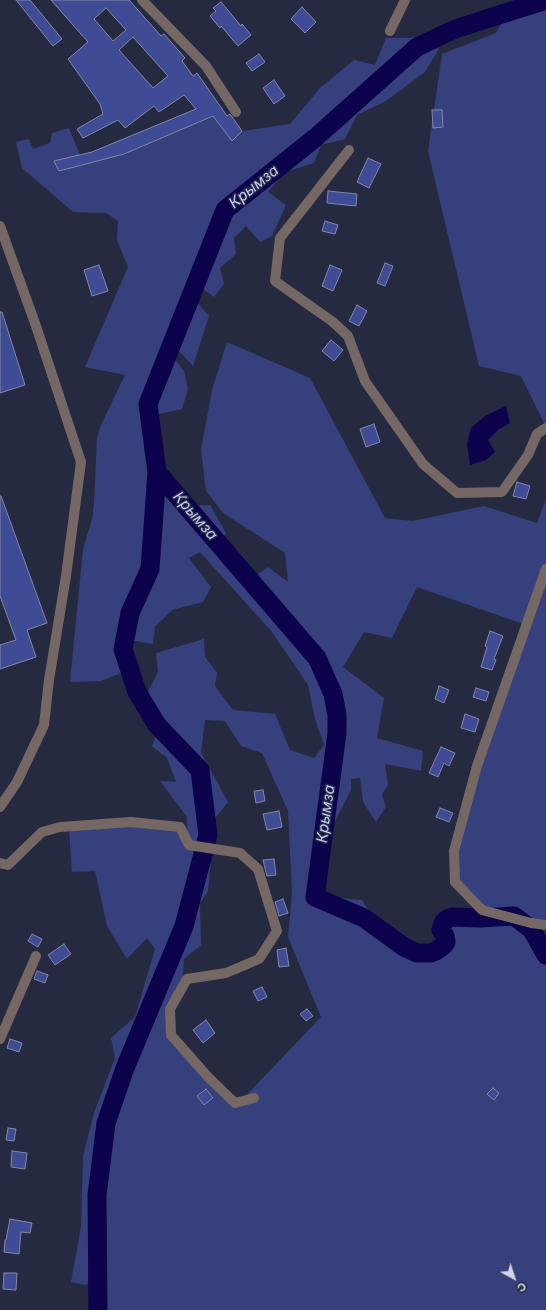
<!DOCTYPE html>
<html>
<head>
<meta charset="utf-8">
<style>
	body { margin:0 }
	#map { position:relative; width:546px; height:1310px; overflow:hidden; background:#252a41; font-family:Inter,sans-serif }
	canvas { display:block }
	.north { position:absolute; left:494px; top:1258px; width:40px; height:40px; -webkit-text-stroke:3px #252a41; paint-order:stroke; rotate:140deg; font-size:11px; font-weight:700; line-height:16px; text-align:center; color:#d1d5e4 }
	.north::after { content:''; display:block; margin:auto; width:14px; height:18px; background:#d1d5e4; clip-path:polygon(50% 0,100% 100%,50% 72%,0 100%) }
</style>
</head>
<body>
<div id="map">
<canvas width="546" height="1310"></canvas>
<div class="north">С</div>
</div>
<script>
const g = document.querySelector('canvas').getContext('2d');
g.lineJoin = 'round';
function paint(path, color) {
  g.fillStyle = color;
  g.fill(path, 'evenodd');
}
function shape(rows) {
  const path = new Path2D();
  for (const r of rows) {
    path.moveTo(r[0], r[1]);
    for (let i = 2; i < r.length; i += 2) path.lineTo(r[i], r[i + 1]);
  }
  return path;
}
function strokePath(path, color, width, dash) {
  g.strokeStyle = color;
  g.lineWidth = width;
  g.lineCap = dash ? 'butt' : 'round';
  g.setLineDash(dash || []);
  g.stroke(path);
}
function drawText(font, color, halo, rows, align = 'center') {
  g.font = font + ' Inter,sans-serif';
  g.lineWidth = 3;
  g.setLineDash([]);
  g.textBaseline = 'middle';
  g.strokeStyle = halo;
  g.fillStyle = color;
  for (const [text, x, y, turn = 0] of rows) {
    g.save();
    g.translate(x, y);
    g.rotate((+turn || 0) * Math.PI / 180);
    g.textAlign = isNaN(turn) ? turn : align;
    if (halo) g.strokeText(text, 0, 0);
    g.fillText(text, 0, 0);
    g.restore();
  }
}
paint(shape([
	[546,10,546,427,521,376,479,366,428,151,442,54,496,33,502,21],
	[386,38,415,38,439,49,425,72,386,101,357,115,345,139,321,145,314,163,285,172,268,192,286,205,272,236,260,242,246,226,234,238,236,254,220,268,224,284,214,297,198,285,188,292,209,316,193,366,180,352,173,357,184,371,188,389,182,409,145,417,144,451,183,506,210,505,226,533,218,545,244,585,268,567,288,582,285,553,223,513,206,491,201,450,212,390,227,342,310,378,385,518,413,521,484,506,537,523,546,499,546,925,525,922,535,936,546,932,546,1310,107,1310,104,1268,86,1285,71,1282,81,1226,83,1156,94,1113,115,1058,111,1038,135,1017,155,949,147,938,127,959,107,926,95,871,72,872,69,828,134,827,174,829,187,844,187,817,160,781,176,782,167,758,152,746,160,727,142,704,158,672,156,653,204,639,205,657,217,673,215,686,233,710,275,714,290,750,314,758,324,745,315,719,308,685,272,632,200,552,189,558,211,587,203,602,172,610,155,627,153,644,130,640,126,671,101,681,70,682,83,549,92,519,94,503,97,438,100,427,125,375,85,367,128,267,117,240,118,221,106,213,73,212,22,168,16,142,29,139,33,149,50,143,52,133,69,128,80,155,55,161,59,171,124,154,213,116,242,131,290,124,320,88,354,60,375,65],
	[417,587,526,625,454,851,455,882,481,910,451,927,431,946,386,938,362,900,315,896,315,856,325,840,351,790,351,779,360,778,363,802,376,822,386,807,382,794,388,785,385,764,421,771,423,751,377,738,384,698,343,667,364,632,392,638],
	[205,720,225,721,241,746,262,753,288,811,292,894,288,937,321,1017,236,1106,167,1025,182,989,184,959,201,945,200,903,208,891,215,818,228,802,201,753]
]), '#36407c');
paint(shape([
	[506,406,510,423,499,429,488,440,495,452,486,460,470,465,467,444,471,428,485,416]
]), '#0c034c');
strokePath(shape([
	[546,0,455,29,417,47,315,138,225,210,148,404,157,472,317,658,333,694,337,715,337,733,315,897,364,918,404,947,417,953,431,953,436,951,443,946,446,942,445,936,441,930,443,923,447,919,452,917,480,918,514,916,532,930,546,955],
	[98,1310,97,1195,106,1123,125,1068,184,926,208,835,200,770,157,725,137,692,123,649,130,613,150,569,157,472]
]), '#0c034c', 19);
const building = shape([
	[16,0,30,0,62,39,53,46,16,0],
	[51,0,129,0,161,36,164,34,185,58,182,61,193,76,197,73,227,116,230,114,242,131,232,141,213,116,124,154,59,171,54,161,92,152,196,109,184,95,159,112,154,106,125,128,118,120,83,138,77,129,103,114,100,104,68,59,88,42,51,0],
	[106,8,126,30,113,41,94,19,106,8],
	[133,37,168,76,153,88,119,50,133,37],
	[221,2,241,26,242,24,251,35,238,46,221,26,220,28,210,16,216,11,213,8,221,2],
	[302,7,316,22,305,33,291,19,302,7],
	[259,54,265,62,252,71,246,63,259,54],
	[274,80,285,96,274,104,263,88,274,80],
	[432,110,442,110,443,127,433,128,432,110],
	[368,158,381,164,369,188,357,182,368,158],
	[328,191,357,194,356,206,327,203,328,191],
	[325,221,338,225,335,234,322,231,325,221],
	[385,263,393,266,385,286,377,283,385,263],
	[99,265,108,291,92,296,84,270,99,265],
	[330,265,342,270,333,291,322,286,330,265],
	[357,305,367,311,359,326,349,321,357,305],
	[0,312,2,312,25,385,0,393,0,312],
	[331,340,343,350,334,361,322,351,331,340],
	[374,424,380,442,366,447,360,429,374,424],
	[517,482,530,486,526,499,513,496,517,482],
	[0,496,1,496,47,623,27,630,36,657,0,669,0,645,16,640,0,596,0,496],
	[490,631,503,636,494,659,496,660,492,670,481,667,487,647,485,646,490,631],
	[439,686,449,690,444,703,435,699,439,686],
	[476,688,489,692,486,701,473,697,476,688],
	[465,714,479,719,475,732,461,728,465,714],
	[441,747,455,753,449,766,444,763,438,777,429,773,441,747],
	[263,790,265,801,256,803,254,791,263,790],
	[440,808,453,813,449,822,436,817,440,808],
	[279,811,282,827,267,830,263,814,279,811],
	[274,859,276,875,267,876,263,860,274,859],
	[283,899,288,913,279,916,275,902,283,899],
	[32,934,42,939,38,947,28,941,32,934],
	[64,944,71,954,55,965,48,955,64,944],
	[286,948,289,966,279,967,277,950,286,948],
	[37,971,48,975,45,983,34,979,37,971],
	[262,987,267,997,258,1001,253,991,262,987],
	[307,1009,313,1016,306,1021,300,1014,307,1009],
	[206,1020,215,1033,203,1043,193,1030,206,1020],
	[10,1039,22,1043,19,1052,7,1048,10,1039],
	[493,1088,499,1093,494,1100,487,1094,493,1088],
	[206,1089,213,1098,204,1105,197,1096,206,1089],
	[8,1128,16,1129,14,1141,6,1140,8,1128],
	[12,1151,27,1153,25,1169,11,1167,12,1151],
	[10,1219,32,1223,30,1233,21,1232,19,1254,4,1252,5,1240,6,1240,10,1219],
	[4,1273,17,1273,16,1290,3,1289,4,1273]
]);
paint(building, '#404b96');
strokePath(building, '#8188a3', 1);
strokePath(shape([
	[142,0,206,66,236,112],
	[390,31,405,0],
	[349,150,280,238,275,281,333,322,348,336,365,381,423,464,457,493,502,492,528,455,537,434,546,428],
	[0,226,36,326,81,462,66,576,49,680,44,725,17,782,0,807],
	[546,569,477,766,454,851,455,882,482,910,531,923,546,925],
	[0,863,8,865,42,832,60,827,131,822,180,827,189,845,240,853,258,869,277,931,259,959,226,973,187,979,170,1009,171,1035,208,1077,235,1103,254,1098],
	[0,1039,36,956]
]), '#756763', 10);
drawText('italic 15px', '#c1ccf7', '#252a41', [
	["Крымза",254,187,-39],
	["Крымза",195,516,49],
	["Крымза",326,814,-82]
]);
</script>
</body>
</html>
